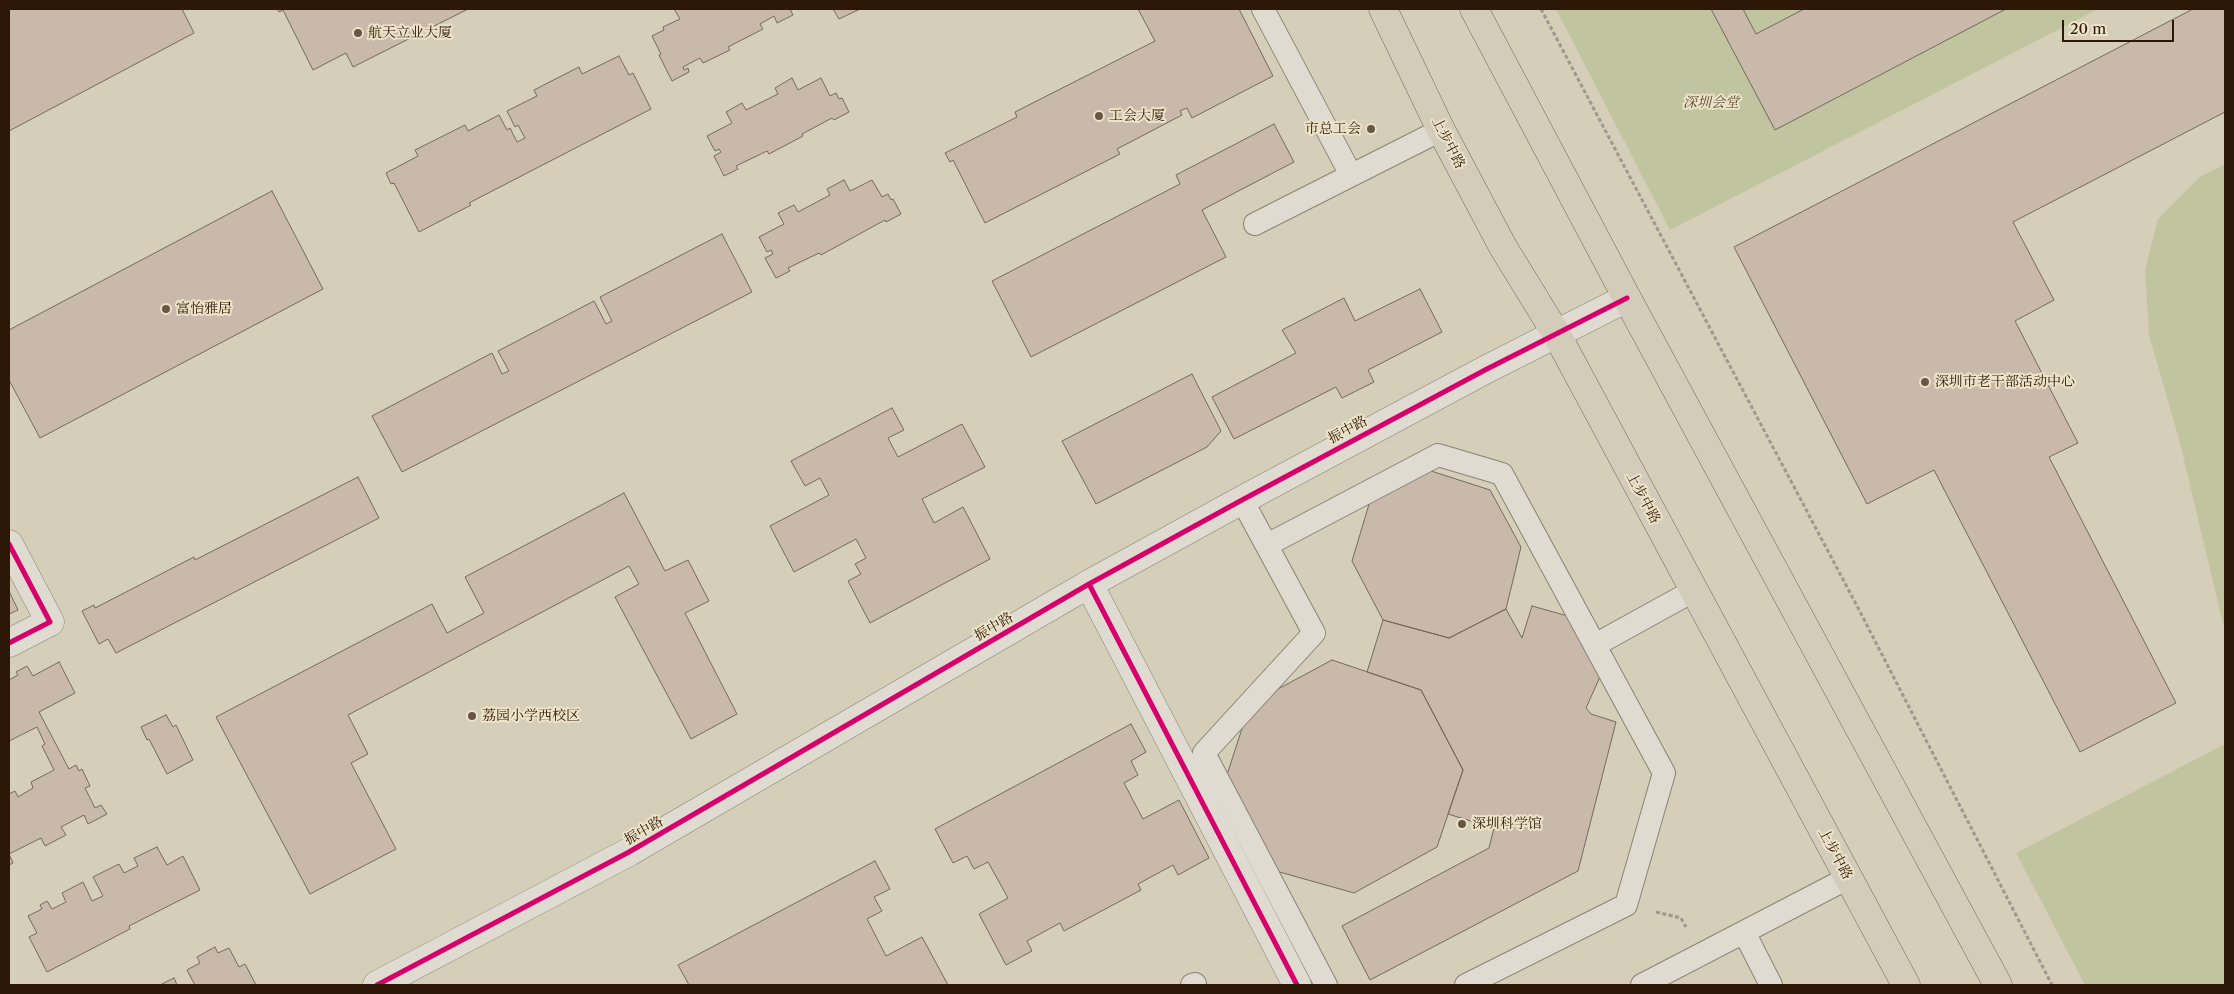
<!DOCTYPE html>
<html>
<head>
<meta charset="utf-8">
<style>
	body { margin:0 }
	#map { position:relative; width:2234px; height:994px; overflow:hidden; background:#d5ceb8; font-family:"Libre Caslon Text",serif }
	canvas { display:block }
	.frame { position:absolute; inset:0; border:10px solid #2d1707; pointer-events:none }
	.scale { position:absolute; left:2062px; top:20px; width:112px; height:22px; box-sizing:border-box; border:2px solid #2d1707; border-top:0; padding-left:6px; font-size:15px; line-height:18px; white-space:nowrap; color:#2d1707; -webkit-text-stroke:4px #ece3c9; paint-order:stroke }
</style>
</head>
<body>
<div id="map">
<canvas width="2234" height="994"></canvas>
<div class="frame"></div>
<div class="scale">20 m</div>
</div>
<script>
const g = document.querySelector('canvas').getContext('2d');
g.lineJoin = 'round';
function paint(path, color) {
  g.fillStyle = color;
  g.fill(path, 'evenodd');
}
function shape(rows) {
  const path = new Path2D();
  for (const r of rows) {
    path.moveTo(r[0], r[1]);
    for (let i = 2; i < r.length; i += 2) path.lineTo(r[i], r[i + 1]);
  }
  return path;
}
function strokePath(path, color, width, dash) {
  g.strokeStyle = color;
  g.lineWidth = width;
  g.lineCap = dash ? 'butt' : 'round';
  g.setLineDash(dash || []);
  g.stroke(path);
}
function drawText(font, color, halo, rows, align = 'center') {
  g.font = font + ' "Libre Caslon Text","Noto Serif SC",serif';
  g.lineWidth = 4;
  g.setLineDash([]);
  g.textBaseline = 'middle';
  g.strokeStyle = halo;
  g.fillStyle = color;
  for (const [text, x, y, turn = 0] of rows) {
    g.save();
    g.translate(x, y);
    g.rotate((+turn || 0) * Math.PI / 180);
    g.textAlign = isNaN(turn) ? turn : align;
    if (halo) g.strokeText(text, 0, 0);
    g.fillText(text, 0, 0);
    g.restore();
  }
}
paint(shape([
	[1556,9,2098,9,1670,230],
	[2225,164,2225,632,2179,439,2149,335,2145,270,2158,219,2200,177],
	[2225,744,2225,985,2085,985,2016,853]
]), '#c1c59f');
const building = shape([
	[9,9,182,9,194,33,9,131,9,9],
	[277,9,468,9,353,67,346,53,313,70,283,10,279,12,277,9],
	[674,9,790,9,793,15,777,23,774,16,760,24,763,29,728,47,730,50,703,63,700,58,683,67,684,70,688,68,689,72,672,81,659,55,661,54,652,36,664,30,663,27,680,19,674,9],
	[833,9,860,9,839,19,833,9],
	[1138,9,1239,9,1273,76,1192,118,1187,108,1180,111,1182,115,1117,149,1120,154,985,223,953,160,950,162,945,153,1017,117,1015,112,1155,41,1138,9],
	[1711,9,1743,9,1756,34,1804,9,2006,9,1775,130,1711,9],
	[2193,9,2225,9,2225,112,2013,222,2054,300,2015,321,2078,443,2049,457,2176,703,2080,752,1934,470,1867,504,1734,247,2193,9],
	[619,56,629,75,633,73,651,109,469,203,471,205,419,232,394,183,391,184,386,173,418,156,415,150,465,125,468,131,499,115,507,130,510,128,517,142,525,138,518,125,515,127,507,111,537,96,534,90,579,67,582,74,619,56],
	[792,78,798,90,821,78,830,96,836,93,839,99,842,98,849,112,834,120,832,118,802,134,803,136,769,154,767,151,736,166,738,169,724,176,714,156,721,152,719,149,715,151,707,136,732,123,726,112,742,103,746,110,778,94,775,88,792,78],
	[1274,124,1294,162,1202,210,1226,257,1031,357,992,281,1180,184,1176,175,1274,124],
	[844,180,850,191,872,180,882,197,888,194,891,200,893,199,901,214,886,222,885,220,821,255,819,253,788,268,790,271,776,278,765,258,773,254,771,250,767,252,759,237,784,224,778,213,794,205,798,212,830,195,827,189,844,180],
	[272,191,323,289,40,438,9,380,9,330,272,191],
	[722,234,752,292,402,472,372,416,492,353,502,374,509,371,498,351,594,301,606,324,612,321,600,297,722,234],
	[1420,289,1442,332,1368,370,1374,382,1342,398,1336,387,1234,439,1212,397,1296,353,1282,330,1344,298,1355,321,1420,289],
	[1192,374,1221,431,1207,447,1096,504,1062,441,1192,374],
	[892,408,904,430,888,438,898,457,962,424,985,467,922,499,934,523,963,507,990,559,870,623,848,581,861,574,855,564,866,558,856,539,794,572,770,526,829,495,820,478,805,486,791,461,892,408],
	[1428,470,1490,490,1521,547,1506,609,1449,638,1383,620,1352,561,1370,501,1428,470],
	[358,477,379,518,116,653,108,639,99,644,82,611,94,605,95,608,194,557,195,560,358,477],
	[624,493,665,571,688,560,709,601,685,613,737,714,691,739,615,597,639,584,629,566,348,715,368,754,351,763,396,849,310,894,216,717,432,604,447,633,484,613,465,577,624,493],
	[9,591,18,610,9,614,9,591],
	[1532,606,1575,618,1603,670,1586,708,1591,714,1616,722,1578,871,1370,980,1342,926,1489,848,1494,828,1448,814,1463,770,1421,690,1367,672,1383,620,1449,638,1506,609,1522,638,1532,606],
	[1332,660,1421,690,1463,770,1437,847,1354,893,1269,869,1224,784,1250,704,1332,660],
	[59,662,75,693,39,712,69,769,76,765,79,771,82,769,90,786,85,788,95,808,101,805,107,814,88,824,84,815,61,827,66,835,45,846,41,838,9,854,13,863,9,865,9,794,15,791,18,797,33,788,31,782,54,770,42,746,45,744,37,727,9,741,9,680,18,675,16,672,27,666,33,676,59,662],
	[166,715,173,727,176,725,193,760,167,774,149,739,147,740,141,727,166,715],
	[1131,724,1146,752,1131,761,1138,775,1124,783,1143,819,1179,800,1209,858,1178,875,1173,865,1138,884,1141,890,1064,931,1060,923,1027,941,1032,951,1006,965,979,914,1008,898,988,862,974,869,967,856,953,863,935,829,1131,724],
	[157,847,167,865,183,856,200,890,129,926,130,929,47,972,29,937,37,933,28,916,42,909,40,905,47,901,52,909,66,902,62,893,83,882,92,901,103,896,93,877,119,864,124,873,138,866,134,858,157,847],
	[875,861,890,889,874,897,882,911,867,919,886,956,922,937,948,985,689,985,678,965,875,861],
	[215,947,218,953,229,948,239,967,245,964,256,985,195,985,187,970,200,963,197,957,215,947],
	[174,978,177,985,160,985,174,978]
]);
paint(building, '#c9b9ab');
strokePath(building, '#726a5d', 1);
const service = shape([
	[1263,9,1351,175],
	[1255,224,1441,130],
	[1242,500,1314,633,1204,753,1326,985],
	[1267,545,1438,455,1502,474,1664,773,1626,905,1466,985],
	[1595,645,1693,591],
	[1744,932,1771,985],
	[1192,985,1195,984],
	[1642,985,1848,878]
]);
const minor = shape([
	[9,544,50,622,9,643],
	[1089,584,1297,985]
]);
const tertiary = shape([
	[377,985,629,852,1089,584,1242,500,1485,370,1627,298]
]);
const primary = shape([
	[1383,9,1441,130,1503,247,1557,335,1906,985],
	[1474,9,1627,298,1998,985]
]);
strokePath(service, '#8a8375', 24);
strokePath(minor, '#8a8375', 29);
strokePath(tertiary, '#8a8375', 29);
strokePath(primary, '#726a5d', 29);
strokePath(shape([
	[1541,9,1856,604,2052,985],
	[1656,912,1681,918,1686,927]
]), '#9e988e', 3, [4, 2.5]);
strokePath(service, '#dfdbd0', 22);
strokePath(minor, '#dfdbd0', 28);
strokePath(tertiary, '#dfdbd0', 28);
strokePath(primary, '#d3ccbb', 28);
strokePath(shape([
	[9,544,50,622,9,643],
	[1089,584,1297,985],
	[377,985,629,852,1089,584,1242,500,1485,370,1627,298]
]), '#d6006c', 5);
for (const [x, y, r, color] of [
	[358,33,5,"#685745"],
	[1099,116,5,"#685745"],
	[1371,129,5,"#685745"],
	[166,309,5,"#685745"],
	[1925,382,5,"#685745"],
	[472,716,5,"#685745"],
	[1462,824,5,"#685745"]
]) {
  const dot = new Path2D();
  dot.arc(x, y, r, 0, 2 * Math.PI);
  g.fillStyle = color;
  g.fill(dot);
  strokePath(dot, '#ece3c9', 2);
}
drawText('14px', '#2d1707', '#ece3c9', [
	["航天立业大厦",368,33],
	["工会大厦",1109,116],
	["市总工会",1361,129,"right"],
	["富怡雅居",176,309],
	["深圳市老干部活动中心",1935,382],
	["荔园小学西校区",482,716],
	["深圳科学馆",1472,824]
], 'left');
drawText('italic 14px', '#55492e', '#ece3c9', [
	["深圳会堂",1711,103]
]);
drawText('14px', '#2d1707', '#ece3c9', [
	["上步中路",1448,143,63],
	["振中路",1348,430,-28],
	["上步中路",1643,498,62],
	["振中路",994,627,-30],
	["振中路",644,831,-30],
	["上步中路",1835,854,62]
]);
</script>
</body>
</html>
